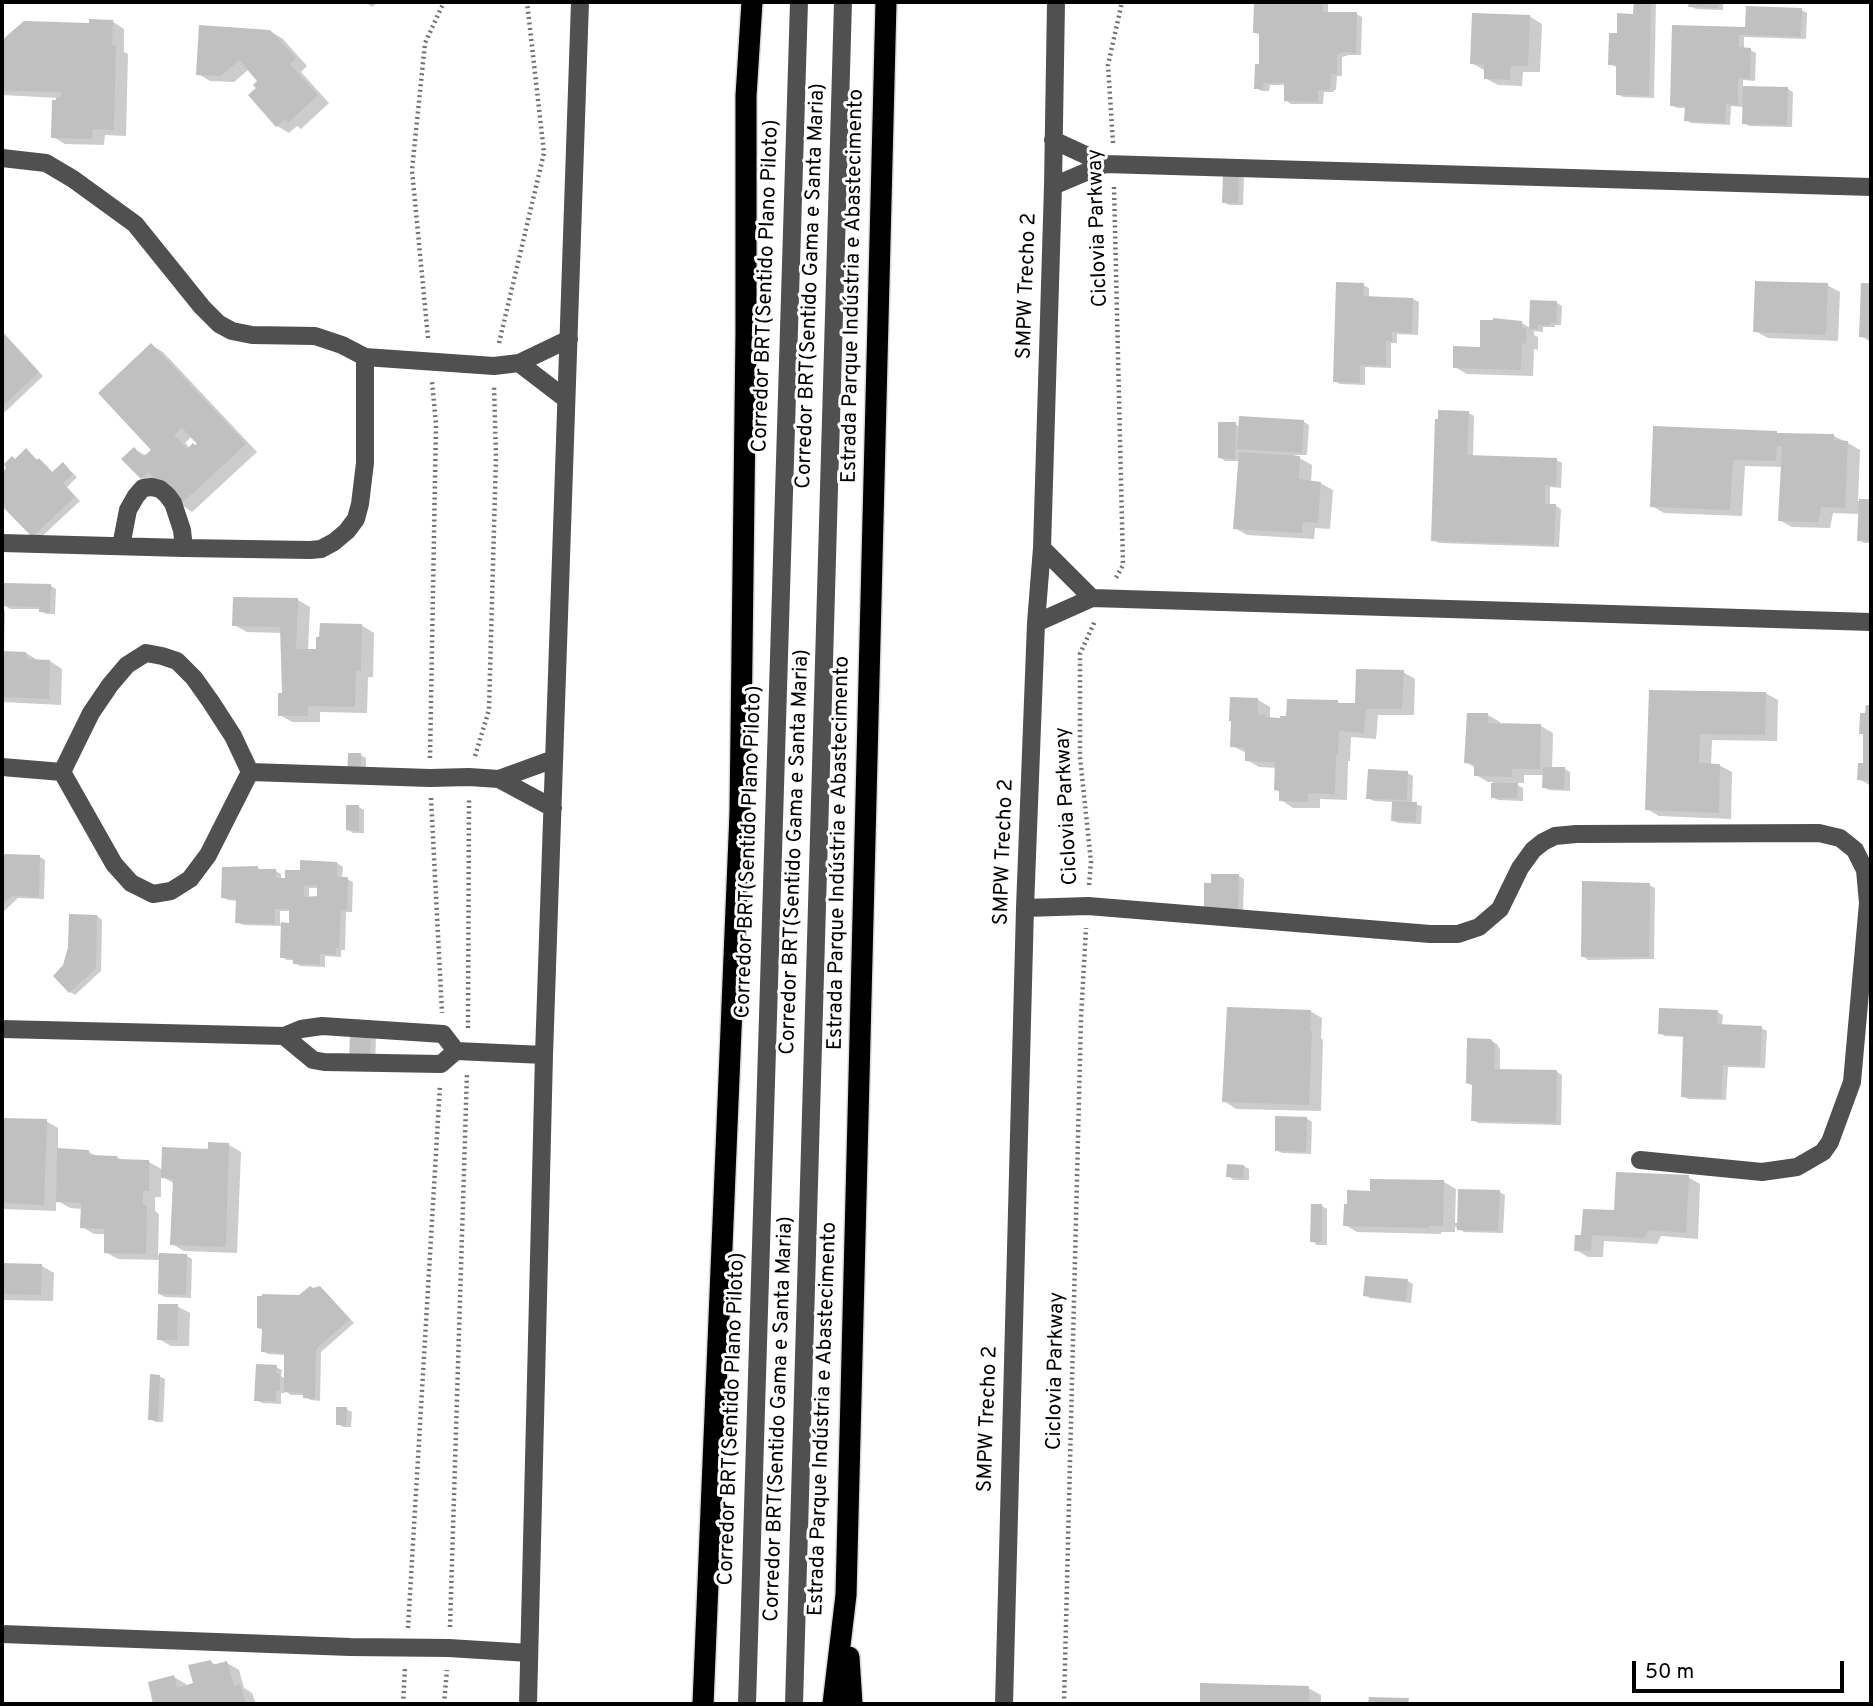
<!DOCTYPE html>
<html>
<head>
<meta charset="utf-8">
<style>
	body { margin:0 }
	#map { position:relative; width:1873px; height:1706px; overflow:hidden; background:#fff; font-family:Overpass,sans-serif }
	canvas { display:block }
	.frame { position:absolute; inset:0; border:4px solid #000; pointer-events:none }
	.scale { position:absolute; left:1632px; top:1661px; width:212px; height:32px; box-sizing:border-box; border:4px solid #000; border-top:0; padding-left:9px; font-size:21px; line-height:24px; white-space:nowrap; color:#000; -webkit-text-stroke:5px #fff; paint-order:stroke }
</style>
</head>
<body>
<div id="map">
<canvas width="1873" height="1706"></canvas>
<div class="frame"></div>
<div class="scale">50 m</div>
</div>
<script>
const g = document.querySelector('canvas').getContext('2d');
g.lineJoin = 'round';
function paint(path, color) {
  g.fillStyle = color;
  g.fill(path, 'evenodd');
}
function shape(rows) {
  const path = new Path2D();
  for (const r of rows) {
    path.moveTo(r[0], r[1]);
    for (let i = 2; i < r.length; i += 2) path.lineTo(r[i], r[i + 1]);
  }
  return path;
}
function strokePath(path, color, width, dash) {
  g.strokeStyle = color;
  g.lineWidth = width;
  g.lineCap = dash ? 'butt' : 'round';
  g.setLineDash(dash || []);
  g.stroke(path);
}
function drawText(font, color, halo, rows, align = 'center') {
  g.font = font + ' Overpass,sans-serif';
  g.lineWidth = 6;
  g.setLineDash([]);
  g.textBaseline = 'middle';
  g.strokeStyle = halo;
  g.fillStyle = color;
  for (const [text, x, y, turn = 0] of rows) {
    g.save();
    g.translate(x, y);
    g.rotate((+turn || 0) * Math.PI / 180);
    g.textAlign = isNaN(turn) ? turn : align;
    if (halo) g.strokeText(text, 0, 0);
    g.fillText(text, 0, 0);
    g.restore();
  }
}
paint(shape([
	[365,2,378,2,372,7],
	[1256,2,1328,2,1328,13,1356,14,1362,17,1361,55,1349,55,1342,57,1342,76,1337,76,1336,90,1334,90,1334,92,1324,92,1323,104,1291,104,1285,100,1285,85,1270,85,1269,91,1261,91,1256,88,1261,66,1261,36,1255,32],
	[1635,2,1656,2,1654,98,1623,97,1617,94,1618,68,1610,64,1619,35,1635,16],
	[1690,2,1723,2,1723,10,1696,9,1690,6],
	[1802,10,1807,13,1806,39,1744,37,1744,49,1750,50,1756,53,1755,81,1743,80,1743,88,1788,89,1793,92,1792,127,1749,126,1744,123,1744,107,1731,106,1730,125,1691,123,1686,120,1686,108,1677,108,1671,105,1674,27,1746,29],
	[1529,16,1542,24,1540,72,1523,72,1522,86,1498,85,1485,78,1484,70,1472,63],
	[112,21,124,29,124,52,128,54,126,136,105,135,104,145,65,144,53,137,58,98,2,95,2,42,24,23,90,25],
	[270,31,283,39,307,66,301,72,329,103,301,129,297,126,289,133,277,126,259,88,259,81,249,69,234,82,210,81,198,74],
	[1238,175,1244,178,1243,205,1229,205,1224,202],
	[1363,285,1369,288,1369,298,1413,299,1419,302,1418,335,1397,334,1397,343,1391,343,1391,368,1365,367,1365,385,1340,384,1335,381],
	[1827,285,1840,292,1838,341,1768,338,1755,331],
	[1863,285,1871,285,1871,342,1861,336],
	[1557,303,1562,306,1561,325,1555,325,1555,327,1543,327,1543,332,1534,331,1534,335,1538,337,1538,350,1534,349,1533,376,1467,374,1455,367,1522,323,1530,328],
	[2,331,43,376,5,412,2,410],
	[151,345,163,352,257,452,192,512,142,478,134,449,147,456,154,450],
	[192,436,199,444,190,448,185,443],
	[1469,413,1474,416,1473,457,1556,460,1562,463,1561,488,1550,487,1550,506,1556,506,1561,509,1559,547,1439,543,1433,540],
	[1304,422,1309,425,1307,455,1294,455,1312,465,1311,483,1320,483,1333,490,1330,529,1315,528,1314,539,1247,535,1235,528,1240,461,1225,461,1219,457,1235,424,1240,427],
	[1655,428,1834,436,1848,443,1860,450,1858,501,1871,501,1871,543,1864,543,1859,540,1860,514,1833,513,1830,528,1792,527,1779,520,1783,467,1745,466,1742,516,1664,513,1652,506],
	[26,451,38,461,45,464,53,473,63,464,77,477,67,487,80,501,39,539,33,536,2,503,2,495,4,493,2,491,2,474],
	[2,586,51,586,56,589,55,614,46,614,40,611,40,609,11,609,5,606,5,603,2,602],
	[235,599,298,600,310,607,308,650,318,651,361,625,374,633,373,677,368,677,367,713,320,712,320,722,292,722,280,715,284,695,282,633,247,632,234,625],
	[2,609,5,611,4,653,26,653,39,661,50,661,62,669,61,705,2,702],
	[1403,672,1415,679,1414,715,1378,715,1376,739,1351,737,1350,761,1348,761,1347,800,1320,799,1320,808,1293,808,1281,800,1281,792,1276,789,1277,768,1259,767,1247,760,1247,753,1232,746,1258,700,1270,707,1270,719,1282,719,1338,702,1342,705,1357,705],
	[1651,692,1765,693,1778,700,1777,741,1712,740,1711,765,1719,765,1732,772,1731,819,1659,816,1647,809],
	[1867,707,1871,707,1871,786,1859,779,1864,765,1865,735,1861,733,1867,715],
	[1488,715,1500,722,1500,725,1541,726,1553,733,1552,769,1565,769,1570,772,1570,791,1549,790,1544,787,1544,775,1524,775,1524,783,1513,783,1523,788,1523,801,1498,800,1492,797,1493,782,1488,782,1476,775,1476,768,1466,762],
	[361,755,366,758,366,778,354,778],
	[1407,773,1413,776,1412,803,1422,806,1421,824,1398,823,1392,820,1393,802,1374,801,1368,798],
	[359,807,364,810,364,833,353,833,347,829],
	[2,856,40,857,45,860,44,899,18,898,2,913],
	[302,862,337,863,343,867,342,878,347,879,353,882,352,912,346,912,345,950,341,950,341,957,325,956,325,967,300,966,295,963,295,960,287,960,282,957,283,926,243,925,237,922,238,901,228,900,223,897,257,868,262,870,276,871,281,874,281,880,302,872],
	[309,888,319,888,319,898,309,898],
	[280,911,291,911,290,925,280,924],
	[1239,876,1244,879,1243,913,1215,912],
	[1649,885,1655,888,1654,959,1588,960,1583,956],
	[97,916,102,920,101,971,75,995,70,992,64,966,70,948],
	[1310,1011,1322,1018,1321,1038,1323,1040,1321,1111,1236,1109,1224,1101],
	[1717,1012,1723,1015,1722,1026,1761,1028,1767,1031,1765,1068,1728,1067,1726,1100,1688,1099,1682,1096,1685,1037,1665,1036,1660,1033],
	[352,1030,376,1034,375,1071],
	[1491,1041,1497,1044,1500,1050,1500,1071,1557,1072,1562,1075,1561,1125,1478,1123,1473,1120],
	[1306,1118,1312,1122,1311,1154,1282,1153,1276,1150],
	[2,1120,46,1121,58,1128,58,1150,89,1152,98,1157,117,1157,123,1161,149,1162,163,1170,210,1150,229,1145,241,1152,237,1253,184,1251,172,1244,175,1184,161,1176,161,1197,155,1197,155,1211,159,1214,158,1255,187,1256,192,1259,191,1298,165,1297,159,1294,160,1260,118,1259,105,1252,105,1234,94,1234,82,1227,83,1209,70,1208,56,1200,56,1211,2,1209],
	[1244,1166,1249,1169,1249,1180,1234,1180,1228,1176],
	[1688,1177,1700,1184,1698,1239,1661,1236,1657,1244,1604,1241,1603,1257,1588,1257,1576,1250,1583,1237],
	[1444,1182,1456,1189,1455,1223,1459,1223,1499,1192,1505,1195,1503,1233,1464,1232,1455,1227,1455,1232,1441,1232,1441,1234,1357,1232,1345,1225,1371,1192],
	[1322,1206,1327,1209,1327,1245,1317,1245,1312,1241],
	[2,1264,42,1266,54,1273,53,1301,2,1300],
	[1408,1281,1413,1284,1411,1303,1370,1298,1365,1295],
	[319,1288,325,1292,354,1323,321,1352,320,1401,311,1400,305,1397,305,1395,291,1395,285,1391,285,1393,281,1393,281,1404,262,1403,256,1400,276,1367,282,1370,281,1376,286,1379,286,1355,268,1354,263,1351,263,1330,258,1327,300,1297],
	[177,1306,190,1313,189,1346,171,1346,159,1339],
	[159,1376,165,1379,163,1422,156,1422,150,1419],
	[346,1409,352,1412,351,1427,343,1427,338,1424],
	[210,1661,217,1666,227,1663,239,1670,244,1688,252,1693,256,1704,155,1704,150,1683,174,1677,186,1684,187,1687,195,1684],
	[1202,1685,1308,1688,1321,1695,1321,1704,1202,1704]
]), '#0003');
paint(shape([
	[1254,2,1323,2,1323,12,1357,12,1356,53,1343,52,1337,54,1337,74,1331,74,1331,87,1329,87,1329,90,1318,90,1318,102,1284,101,1284,83,1264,83,1263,89,1254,89,1255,64,1259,64,1259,33,1253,33],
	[1634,2,1651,2,1649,96,1616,95,1616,65,1608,65,1609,33,1617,33,1617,13,1633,14],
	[1689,2,1718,2,1717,8,1688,7],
	[1746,6,1802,8,1801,37,1739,35,1739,47,1751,48,1750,79,1738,78,1738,105,1726,104,1725,123,1684,121,1685,106,1670,106,1672,25,1745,27],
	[1472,13,1530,15,1528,66,1511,66,1510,80,1484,79,1484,65,1470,64],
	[89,19,113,20,112,45,116,45,114,130,93,129,92,139,51,138,52,100,56,100,56,97,59,97,60,95,62,95,62,92,2,91,2,40,24,21,89,23],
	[199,25,270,30,296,58,290,64,318,95,288,123,285,119,276,127,248,95,256,88,253,85,257,81,239,60,221,76,196,75],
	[1743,86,1788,87,1787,125,1742,124],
	[1223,173,1239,173,1238,203,1222,203],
	[1755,281,1828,283,1826,335,1753,332],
	[1336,282,1364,283,1363,296,1413,298,1412,333,1392,332,1392,341,1386,341,1386,366,1360,365,1360,383,1333,382],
	[1861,283,1871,283,1871,338,1859,337],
	[1530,300,1557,301,1556,323,1550,323,1550,325,1538,325,1538,329,1529,329],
	[1493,318,1522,321,1522,328,1526,328,1526,344,1522,343,1521,370,1453,368,1453,346,1480,347,1480,320,1493,320],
	[2,332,39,372,2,407],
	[151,343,246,444,179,506,148,472,141,479,121,459,134,447,143,457,151,450,98,393],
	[182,428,197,444,195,445,193,443,187,449,174,435],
	[1438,410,1469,411,1467,455,1557,458,1556,486,1545,485,1545,504,1556,504,1554,545,1431,541,1435,419,1438,419],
	[1239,416,1304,420,1302,453,1237,449],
	[1218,422,1236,422,1235,459,1218,458],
	[1653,426,1777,431,1777,433,1834,434,1834,440,1848,441,1845,508,1821,507,1818,522,1778,521,1782,446,1777,446,1776,461,1733,460,1730,510,1650,507],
	[26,448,37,460,39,458,52,472,63,462,73,474,63,483,75,497,32,537,2,506,2,472,6,468,4,464,12,456,15,459],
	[1239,452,1300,456,1299,479,1321,482,1318,523,1303,522,1302,533,1233,529],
	[1859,499,1871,499,1871,541,1857,541],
	[4,583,51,584,50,612,39,612,39,607,4,606,2,585,4,585],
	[233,597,298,598,296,649,316,649,316,637,319,637,320,623,362,624,361,671,356,671,355,707,308,706,308,716,278,716,278,693,282,693,280,627,232,626],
	[2,651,26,652,27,659,50,660,49,699,2,697],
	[1356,669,1404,670,1402,709,1366,709,1364,733,1339,731,1338,755,1336,755,1335,794,1308,793,1308,802,1279,801,1279,791,1274,790,1275,762,1245,761,1245,748,1230,747,1231,721,1229,721,1230,697,1258,698,1258,715,1265,714,1265,717,1280,718,1280,716,1286,716,1287,699,1338,700,1338,703,1355,703],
	[1649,690,1766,692,1765,735,1700,734,1699,763,1720,764,1719,813,1645,810],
	[1866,705,1871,705,1871,781,1857,780,1858,763,1863,763,1863,734,1859,734,1860,713,1865,713],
	[1467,713,1488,713,1488,723,1541,724,1540,769,1512,769,1512,777,1474,776,1474,764,1464,763],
	[348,753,361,753,361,776,347,776],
	[1543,767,1565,767,1564,789,1542,788],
	[1368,769,1408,771,1407,800,1366,799],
	[1491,783,1518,783,1517,798,1491,798],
	[1392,801,1417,802,1416,822,1391,821],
	[346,805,359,805,359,831,346,830],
	[2,854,40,855,39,897,12,896,2,905],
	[300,860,337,862,337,877,348,877,347,910,341,910,339,948,336,948,336,955,320,954,320,964,293,964,293,958,280,958,281,922,289,923,289,909,275,909,275,924,235,923,236,899,221,898,222,867,258,866,258,869,276,869,276,878,285,878,285,870,300,870],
	[317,885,317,896,304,897,304,886],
	[1211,874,1239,874,1238,910,1204,907,1204,883,1211,883],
	[1582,881,1650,883,1649,957,1581,957],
	[69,914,97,915,96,968,69,993,53,976,63,965,68,947],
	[1227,1007,1311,1010,1310,1031,1312,1031,1309,1105,1222,1102],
	[1659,1008,1718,1010,1717,1024,1762,1026,1760,1066,1723,1065,1721,1098,1681,1097,1683,1036,1658,1034],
	[350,1028,371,1029,370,1069,349,1068],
	[1467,1038,1491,1039,1495,1046,1494,1069,1557,1070,1556,1123,1471,1121,1472,1085,1466,1083],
	[1275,1116,1307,1117,1306,1152,1275,1151],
	[2,1118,47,1119,44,1205,2,1203],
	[208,1142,229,1143,226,1247,170,1245,173,1179,161,1178,162,1147,208,1149],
	[57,1148,89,1150,89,1155,117,1156,117,1159,149,1160,149,1191,143,1191,143,1205,147,1205,146,1254,104,1253,104,1229,80,1228,81,1203,56,1202],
	[1227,1164,1244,1165,1243,1178,1226,1177],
	[1616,1172,1689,1175,1686,1233,1649,1230,1644,1238,1592,1235,1591,1251,1574,1251,1575,1235,1581,1235,1583,1209,1614,1210],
	[1370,1179,1444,1180,1443,1226,1429,1226,1429,1228,1343,1226,1344,1204,1347,1204,1347,1190,1370,1191],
	[1458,1189,1500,1190,1498,1231,1457,1230],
	[1311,1204,1322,1204,1322,1242,1310,1242],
	[159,1253,187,1254,186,1295,158,1294],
	[2,1263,42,1264,41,1295,2,1294],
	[1365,1276,1408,1279,1406,1301,1363,1296],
	[310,1286,313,1288,320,1286,350,1319,316,1349,315,1399,303,1398,303,1393,284,1392,284,1353,261,1352,262,1329,257,1328,257,1296,262,1296,262,1294,299,1295],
	[158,1304,178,1304,177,1340,157,1340],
	[256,1364,277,1365,276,1373,280,1374,280,1391,276,1391,276,1401,254,1401],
	[150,1374,160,1375,158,1420,148,1420],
	[336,1407,347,1407,346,1425,336,1425],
	[211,1660,212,1665,227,1661,234,1686,240,1684,246,1704,153,1704,148,1682,174,1675,177,1688,193,1683,188,1665],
	[1200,1683,1309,1686,1309,1704,1200,1704],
	[1369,1697,1409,1698,1408,1704,1368,1704]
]), '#c0c0c0');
const highway = shape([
	[849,1657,852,1704],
	[703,1704,740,813,746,334,746,96,752,2],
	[833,1704,846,1595,886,2]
]);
strokePath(highway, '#dbdbdb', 24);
strokePath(shape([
	[1113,143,1108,65,1122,2],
	[1114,187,1123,565,1116,578],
	[428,338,412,170,425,43,444,2],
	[499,343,544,153,527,2],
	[475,756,489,710,496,456,494,386],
	[430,758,436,424,432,382],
	[431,798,442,1013],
	[1089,885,1091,862,1080,757,1080,654,1095,621],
	[468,1028,469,799],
	[450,1627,467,1072],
	[408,1628,440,1085],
	[403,1704,405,1668],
	[444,1704,447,1670],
	[1064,1704,1081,1018,1086,928]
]), '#727272', 4.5, [2, 3.5]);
strokePath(shape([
	[1053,140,1105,164,1871,187],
	[2,158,46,163,73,179,135,224,202,307,219,324,232,331,252,335,315,336,342,345,365,357,494,366,519,363,569,339],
	[1053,186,1105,164],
	[519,363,566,399],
	[2,543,184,548,310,550,321,549,334,542,347,531,356,519,360,504,365,463,365,357],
	[121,546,128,510,136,496,143,488,152,487,160,489,167,495,173,503,182,530,184,548],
	[1042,548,1092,598],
	[1036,623,1092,598,1871,622],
	[2,767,62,772],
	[62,772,114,864,131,883,153,894,171,891,190,879,208,855,250,772],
	[62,772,91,713,110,685,127,665,146,653,162,656,177,661,194,678,211,702,233,736,250,772],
	[250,772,430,778,469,777,499,779,553,808],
	[499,779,554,759],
	[1025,908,1088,906,1430,934,1458,934,1479,927,1500,909,1520,868,1533,850,1543,842,1555,836,1576,834,1819,833,1840,838,1855,850,1865,870,1868,903,1852,1082,1830,1142,1823,1152,1797,1167,1762,1172,1640,1160],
	[2,1029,284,1036,301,1029,322,1026,443,1034,456,1051],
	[284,1036,313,1060,324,1062,441,1064,456,1051,544,1055],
	[2,1634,350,1647,449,1648,529,1653],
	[528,1704,544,1055,580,2],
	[747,1704,799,2],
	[794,1704,843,2],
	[1004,1704,1025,908,1036,623,1042,548,1053,186,1056,2]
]), '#505050', 18);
strokePath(highway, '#000', 21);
drawText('21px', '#000', '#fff', [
	["Ciclovia Parkway",1099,228,-92],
	["Corredor BRT(Sentido Plano Piloto)",767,286,-88],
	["Corredor BRT(Sentido Gama e Santa Maria)",812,286,-88],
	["Estrada Parque Indústria e Abastecimento",854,286,-89],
	["SMPW Trecho 2",1028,286,-88],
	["Ciclovia Parkway",1068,806,-93],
	["Corredor BRT(Sentido Plano Piloto)",750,852,-88],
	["Corredor BRT(Sentido Gama e Santa Maria)",796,852,-88],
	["SMPW Trecho 2",1005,852,-88],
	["Estrada Parque Indústria e Abastecimento",840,853,-89],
	["Ciclovia Parkway",1057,1371,-89],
	["Corredor BRT(Sentido Plano Piloto)",733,1419,-88],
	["Corredor BRT(Sentido Gama e Santa Maria)",780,1419,-88],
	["Estrada Parque Indústria e Abastecimento",824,1419,-88],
	["SMPW Trecho 2",989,1419,-88]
]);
</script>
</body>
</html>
